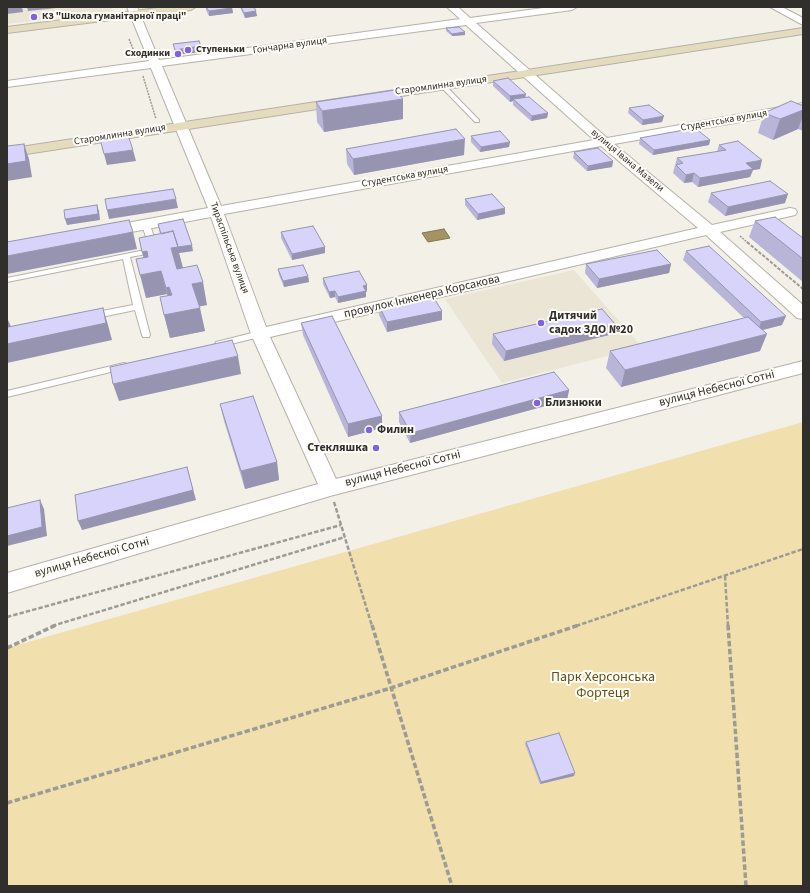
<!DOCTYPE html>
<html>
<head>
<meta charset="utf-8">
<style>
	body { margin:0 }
	#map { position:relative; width:810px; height:893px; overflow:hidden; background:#f3f0e7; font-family:"Source Sans 3",sans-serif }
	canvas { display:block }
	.frame { position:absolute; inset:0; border:8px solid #312f2c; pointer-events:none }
</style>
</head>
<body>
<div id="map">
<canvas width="810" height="893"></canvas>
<div class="frame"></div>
</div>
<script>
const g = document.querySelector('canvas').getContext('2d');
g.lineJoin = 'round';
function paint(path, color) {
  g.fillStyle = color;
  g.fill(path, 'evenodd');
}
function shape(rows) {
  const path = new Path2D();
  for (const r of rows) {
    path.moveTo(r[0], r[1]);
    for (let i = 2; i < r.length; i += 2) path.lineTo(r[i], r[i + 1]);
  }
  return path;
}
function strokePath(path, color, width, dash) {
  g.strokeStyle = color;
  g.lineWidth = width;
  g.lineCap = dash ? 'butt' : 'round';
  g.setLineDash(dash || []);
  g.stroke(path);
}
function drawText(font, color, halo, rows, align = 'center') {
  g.font = font + ' "Source Sans 3",sans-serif';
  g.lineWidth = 4;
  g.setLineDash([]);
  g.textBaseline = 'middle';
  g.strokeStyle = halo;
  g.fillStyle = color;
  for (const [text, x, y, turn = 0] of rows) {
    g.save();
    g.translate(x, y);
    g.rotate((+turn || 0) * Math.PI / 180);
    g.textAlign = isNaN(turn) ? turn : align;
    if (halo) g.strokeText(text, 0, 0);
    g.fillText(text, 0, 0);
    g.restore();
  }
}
paint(shape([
	[7,7,112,7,113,11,7,24],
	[574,270,642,347,502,383,445,299]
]), '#ebe5d5');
paint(shape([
	[803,422,803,886,7,886,7,648]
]), '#f1dfad');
const water = shape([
	[444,229,450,238,428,242,422,233,444,229]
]);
paint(water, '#a59363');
strokePath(water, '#827552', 1);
const lane = shape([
	[441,85,445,85,479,120,479,122,475,122,441,87,441,85],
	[143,223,146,223,150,225,158,250,157,252,130,257,150,335,149,337,143,337,142,335,135,310,92,319,88,316,92,313,133,305,123,259,7,282,7,278,150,249,142,225,143,223],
	[260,331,263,332,264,334,263,336,219,347,215,344,216,342,260,331],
	[124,363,127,364,129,366,127,368,7,397,7,391,124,363]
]);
const street = shape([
	[127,7,137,7,159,60,460,19,447,7,458,7,470,18,550,7,577,7,572,10,476,23,607,138,803,103,803,111,614,144,712,225,790,208,795,209,797,212,795,215,720,232,803,305,803,319,797,318,706,235,270,337,336,479,803,361,803,373,330,496,7,593,7,573,318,484,251,334,211,217,105,237,100,235,97,232,100,229,105,227,208,208,151,68,7,87,7,81,149,61,127,7],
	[466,25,594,140,221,206,162,66,466,25],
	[601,146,698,228,266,327,224,214,601,146],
	[770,7,782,7,803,18,803,25,770,7]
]);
const secondary = shape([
	[165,7,196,7,191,10,7,33,7,27,165,7],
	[803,28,803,34,7,157,7,149,803,28]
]);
strokePath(lane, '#b5b2a9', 2);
strokePath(street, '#b5b2a9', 2);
strokePath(secondary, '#b5b2a9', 2);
strokePath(shape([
	[129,39,135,54],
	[143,76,156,119],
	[740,236,748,243]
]), '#9d9b94', 1.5, [2, 1]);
strokePath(shape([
	[747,242,803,289]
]), '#9d9b94', 2, [3.5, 1.5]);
strokePath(shape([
	[334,502,372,626],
	[725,576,728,626],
	[7,617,341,525],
	[52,626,345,537],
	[576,626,803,549]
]), '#9d9b94', 2.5, [4.5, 2]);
strokePath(shape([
	[372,625,452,886],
	[728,625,746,886],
	[7,648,56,625],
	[7,803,391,688,579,625]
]), '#9d9b94', 3.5, [5.5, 2.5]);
paint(lane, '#fff');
paint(street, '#fff');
paint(secondary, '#e5dbbe');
paint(shape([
	[206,7,232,7,233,13,209,16,206,10],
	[240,7,254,7,257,16,245,18],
	[446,28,465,32,465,35,452,36,446,31],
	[493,81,525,97,548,113,547,118,531,121,513,105,513,101,510,102,493,86],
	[316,102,403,119,324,132,317,122],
	[801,105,803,105,803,131,798,129,773,140,758,133,764,113],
	[629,108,662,122,642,125,628,113],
	[471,136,509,147,480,152,471,142],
	[640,138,710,140,709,145,653,155,639,144],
	[719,145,760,169,753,170,750,177,698,187,692,182,684,183,673,173,677,158,717,152],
	[346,149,464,155,354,175,347,164],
	[574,152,613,161,612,167,587,171,573,158],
	[711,193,785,203,725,216,708,202],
	[465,199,505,214,477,220,465,205],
	[755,221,803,238,803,282,749,237],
	[158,224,193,251,179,253,183,267,207,305,199,306,205,331,170,338,160,297,167,296,167,294,146,298,144,258,139,238,160,234],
	[281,232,325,247,325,253,292,260,281,238],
	[686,251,782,325,763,330,760,351,621,387,606,368,610,351,744,318,683,260],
	[586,264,671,264,669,273,597,288,585,273],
	[278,269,308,276,309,282,284,287,279,275],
	[323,278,367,285,367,291,366,292,366,297,338,303,335,297,330,298,323,284],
	[379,306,442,311,442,320,387,332,379,315],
	[301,323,382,416,382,428,348,437,303,335],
	[615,324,613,334,504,361,492,344,493,334],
	[569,390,567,400,410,443,399,422,399,412],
	[220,404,277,462,279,480,245,489,224,421],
	[526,742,574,776,540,784,525,744]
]), '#b9b5d8');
paint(shape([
	[7,7,22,7,23,12,7,14],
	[27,7,66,7,28,11],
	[232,8,233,13,209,16,209,11],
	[256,11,257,16,245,18,244,13],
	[465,32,465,35,452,36,452,34],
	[201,46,202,52,176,55,175,50],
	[526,94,525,99,513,99,513,101,510,102,510,96],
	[403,99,403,119,324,132,322,111],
	[803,110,803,116,798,129,773,140,780,119],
	[548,113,547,118,531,121,532,116],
	[664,116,662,122,642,125,643,120],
	[465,139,464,155,354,175,353,159],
	[710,140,709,145,653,155,654,150],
	[510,142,509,147,480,152,481,147],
	[24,144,29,159,32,177,7,181,7,164],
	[133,150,136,161,107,165,104,154],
	[762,160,760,169,753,170,750,177,698,187,700,178,746,163],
	[613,161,612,167,587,171,588,166],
	[694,173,692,182,684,183,686,175],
	[788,194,785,203,725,216,728,207],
	[176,199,178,208,109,219,107,210],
	[97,205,99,211,100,220,67,225,65,219],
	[505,208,505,214,477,220,478,214],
	[133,232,137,249,7,274,7,256],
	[192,245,193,251,179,253,183,269,176,271,171,248],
	[325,247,325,253,292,260,292,254],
	[147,251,161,271,167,294,146,298,140,275,148,274,142,252],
	[671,264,669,273,597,288,599,279],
	[308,276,309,282,284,287,283,281],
	[203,282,207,305,197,307,192,284],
	[367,285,367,291,366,292,366,297,338,303,338,297,363,286],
	[169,287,175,310,171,311,166,288],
	[335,291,335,297,330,298,329,292],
	[103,308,108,325,112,340,7,363,7,344,8,327,7,318,15,335],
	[200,308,205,331,170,338,164,315],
	[442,311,442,320,387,332,387,322],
	[786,316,782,325,758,331,761,322],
	[615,324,613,334,504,361,506,351],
	[767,334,760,351,621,387,625,370],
	[238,356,241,374,119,401,113,384],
	[569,390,567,400,410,443,411,433],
	[382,416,382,428,348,437,348,424],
	[277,462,279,480,245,489,241,471],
	[187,467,196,500,82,530,78,521],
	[40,500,44,509,47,536,7,546,7,536],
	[575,773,574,776,540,784,541,782]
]), '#9694b0');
const building = shape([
	[206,7,232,7,232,8,209,11,206,7],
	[241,7,254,7,256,11,244,13,241,7],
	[459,27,465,32,452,34,446,28,459,27],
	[199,41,201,46,175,50,173,44,199,41],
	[508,78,526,94,510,96,493,81,508,78],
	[395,90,403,99,322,111,316,102,395,90],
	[529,97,548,113,532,116,513,99,529,97],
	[791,101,801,105,803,105,803,110,780,119,764,113,791,101],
	[649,105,664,116,643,120,629,108,649,105],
	[695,128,710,140,654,150,640,138,695,128],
	[456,129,465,139,353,159,346,149,456,129],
	[500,131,510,142,481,147,471,136,500,131],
	[128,135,133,150,104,154,100,139,128,135],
	[738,141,762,160,746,163,753,169,700,178,694,173,686,175,676,165,683,163,677,158,726,150,719,145,738,141],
	[24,144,26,161,7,164,7,146,24,144],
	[598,148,613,161,588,166,574,152,598,148],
	[770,181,788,194,728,207,711,193,770,181],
	[173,189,176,199,107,210,105,199,173,189],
	[492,194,505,208,478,214,465,199,492,194],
	[97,205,98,214,65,219,64,210,97,205],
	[775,217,803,238,803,259,755,221,775,217],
	[183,219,192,245,178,247,173,231,161,234,158,224,183,219],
	[129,220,133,232,7,256,7,242,129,220],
	[313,226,325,247,292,254,281,232,313,226],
	[173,231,178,247,171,248,177,269,197,265,203,282,192,284,200,308,164,315,160,297,172,295,169,287,166,288,161,271,140,275,136,259,148,257,147,251,142,252,139,238,173,231],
	[709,246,786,316,761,322,686,251,709,246],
	[657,250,671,264,599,279,586,264,657,250],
	[303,265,308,276,283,281,278,269,303,265],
	[359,271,367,285,363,286,366,291,338,297,335,291,329,292,323,278,359,271],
	[432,295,442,311,387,322,379,306,432,295],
	[103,308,106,323,7,344,7,318,8,327,103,308],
	[602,309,615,324,506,351,493,334,602,309],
	[332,316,382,416,348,424,301,323,332,316],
	[748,317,767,334,625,370,610,351,748,317],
	[232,340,238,356,113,384,110,367,232,340],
	[554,372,569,390,411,433,399,412,554,372],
	[253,396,277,462,241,471,220,404,253,396],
	[187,467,193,490,78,521,75,495,187,467],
	[40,500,42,527,7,536,7,508,40,500],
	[559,733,575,773,541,782,526,742,559,733]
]);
paint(building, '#d7d3fb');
strokePath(building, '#9694b0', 1);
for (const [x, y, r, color] of [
	[34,17,4,"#7f63de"],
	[188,50,4,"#7f63de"],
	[178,54,4,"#7f63de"],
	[541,323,4,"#7f63de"],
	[537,403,4,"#7f63de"],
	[369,430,4,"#7f63de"],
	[376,448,4,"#7f63de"]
]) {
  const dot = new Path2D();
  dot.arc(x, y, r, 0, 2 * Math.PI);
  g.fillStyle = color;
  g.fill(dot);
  strokePath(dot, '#fffdf7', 1.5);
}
drawText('bold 10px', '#312f2c', '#fffdf7', [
	["КЗ \"Школа гуманітарної праці\"",42,17],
	["Ступеньки",196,50],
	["Сходинки",170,54,"right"]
], 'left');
drawText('10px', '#312f2c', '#fffdf7', [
	["Гончарна вулиця",290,46,-8],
	["Старомлинна вулиця",441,86,-8],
	["Студентська вулиця",724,121,-10],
	["Старомлинна вулиця",120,135,-9],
	["вулиця Івана Мазепи",627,161,40],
	["Студентська вулиця",405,177,-10],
	["Тираспільська вулиця",229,248,70]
]);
drawText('12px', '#312f2c', '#fffdf7', [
	["провулок Інженера Корсакова",422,297,-13],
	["вулиця Небесної Сотні",717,389,-14],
	["вулиця Небесної Сотні",403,469,-14],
	["вулиця Небесної Сотні",92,558,-16]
]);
drawText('bold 12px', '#312f2c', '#fffdf7', [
	["Дитячий",549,316],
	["садок ЗДО №20",549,330],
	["Близнюки",545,403],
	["Филин",377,430],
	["Стекляшка",368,448,"right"]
], 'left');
drawText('14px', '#635015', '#fffdf7', [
	["Парк Херсонська",603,678],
	["Фортеця",603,694]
]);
</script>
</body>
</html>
